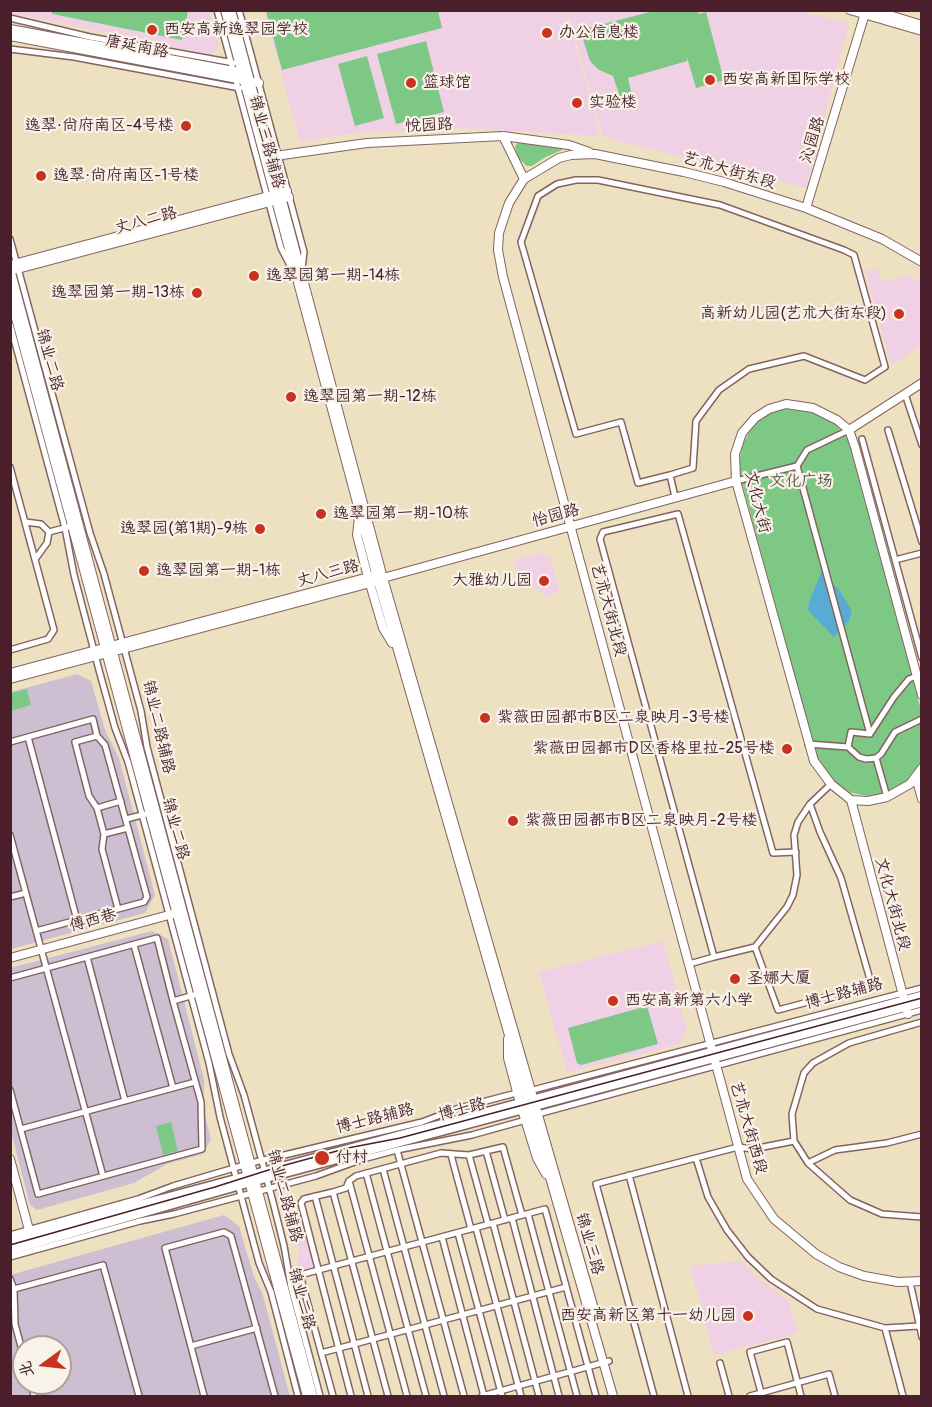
<!DOCTYPE html>
<html>
<head>
<meta charset="utf-8">
<style>
	body { margin:0 }
	#map { position:relative; width:932px; height:1407px; overflow:hidden; background:#eee1c2; font-family:Pangolin,"LXGW WenKai TC",sans-serif }
	canvas { display:block }
	.frame { position:absolute; inset:0; border:12px solid #4a1f2b; pointer-events:none }
	.north { position:absolute; left:12px; top:1335px; width:60px; height:60px; box-sizing:border-box; background:#f7f3e8; border:2px solid #b29e9c; border-radius:50%; rotate:255deg; font-size:16px; font-weight:700; line-height:24px; text-align:center; color:#4a1f2b }
	.north::after { content:''; display:block; margin:auto; width:21px; height:27px; background:#c8321e; clip-path:polygon(50% 0,100% 100%,50% 72%,0 100%) }
</style>
</head>
<body>
<div id="map">
<canvas width="932" height="1407"></canvas>
<div class="frame"></div>
<div class="north">北</div>
</div>
<script>
const g = document.querySelector('canvas').getContext('2d');
g.lineJoin = 'round';
function paint(path, color) {
  g.fillStyle = color;
  g.fill(path, 'evenodd');
}
function shape(rows) {
  const path = new Path2D();
  for (const r of rows) {
    path.moveTo(r[0], r[1]);
    for (let i = 2; i < r.length; i += 2) path.lineTo(r[i], r[i + 1]);
  }
  return path;
}
function strokePath(path, color, width, dash) {
  g.strokeStyle = color;
  g.lineWidth = width;
  g.lineCap = dash ? 'butt' : 'round';
  g.setLineDash(dash || []);
  g.stroke(path);
}
function drawText(font, color, halo, rows, align = 'center') {
  g.font = font + ' Pangolin,"LXGW WenKai TC",sans-serif';
  g.lineWidth = 4.5;
  g.setLineDash([]);
  g.textBaseline = 'middle';
  g.strokeStyle = halo;
  g.fillStyle = color;
  for (const [text, x, y, turn = 0] of rows) {
    g.save();
    g.translate(x, y);
    g.rotate((+turn || 0) * Math.PI / 180);
    g.textAlign = isNaN(turn) ? turn : align;
    if (halo) g.strokeText(text, 0, 0);
    g.fillText(text, 0, 0);
    g.restore();
  }
}
paint(shape([
	[11,10,209,11,219,47,212,55,11,13],
	[793,10,849,23,806,188,603,137,568,11],
	[264,11,566,11,600,136,455,128,346,134,300,142],
	[878,268,882,282,910,275,921,283,921,345,891,366,865,271],
	[542,552,544,558,550,556,560,592,544,596,543,591,539,592,521,571,517,571,514,560],
	[663,941,687,1030,679,1044,567,1073,539,972],
	[300,1215,314,1267,296,1272,299,1251,290,1217],
	[743,1261,753,1274,788,1300,798,1333,714,1355,690,1266]
]), '#f0d0e5');
paint(shape([
	[77,674,91,681,105,730,119,758,155,895,145,913,11,949,11,692],
	[152,931,168,939,204,1079,204,1112,211,1139,203,1154,167,1164,134,1183,37,1210,30,1205,11,1132,10,968],
	[224,1215,239,1226,254,1277,262,1292,290,1396,11,1396,10,1275],
	[24,1347,60,1347,60,1383,24,1383]
]), '#cebed2');
paint(shape([
	[52,11,52,10,188,11,182,40,52,14],
	[266,11,438,11,442,28,282,70],
	[654,11,698,11,699,14,706,12,724,80,696,88,687,57,687,61,628,78,633,100,622,103,613,76,599,70,590,61,580,30],
	[426,41,444,112,396,124,377,54],
	[367,56,384,118,355,126,338,64],
	[518,142,564,149,544,158,532,166,527,166,518,158,515,147],
	[788,407,811,411,832,421,841,430,849,442,854,453,921,710,922,759,915,773,904,784,883,794,868,796,847,792,829,776,815,753,740,475,739,464,742,446,751,428,768,413],
	[27,689,31,705,11,711,11,693],
	[647,1006,658,1044,581,1065,577,1063,568,1028],
	[171,1122,178,1151,163,1155,156,1126]
]), '#7ec885');
paint(shape([
	[823,568,828,571,832,584,838,588,852,611,849,621,834,637,808,610,809,602]
]), '#58acd4');
const street = shape([
	[217,10,281,248,293,271],
	[239,10,304,252,302,268],
	[10,18,90,37,234,63],
	[10,49,74,57,240,88],
	[10,239,90,533,104,574,141,711,147,747,229,1054,244,1095,273,1202,284,1246,291,1287,320,1396],
	[10,324,65,528,74,575,99,670,115,728,128,762,209,1063,220,1117,241,1196,259,1263,271,1292,298,1396],
	[905,394,922,445],
	[888,430,922,542],
	[862,439,922,658],
	[797,466,870,734],
	[10,467,54,630,48,639,10,650],
	[670,475,638,483,621,422,576,434,521,242,538,196,557,184,576,180,598,180,720,205,844,250,854,255,885,367,865,380,804,356,749,369,719,390,696,421,693,468,670,475,675,497],
	[736,481,797,466,807,450,849,430],
	[25,522,41,524,49,532],
	[49,532,68,527],
	[36,558,47,543,49,532],
	[895,560,922,553],
	[97,736,75,742,89,796,97,808,104,834,102,849,118,909],
	[28,737,77,920],
	[10,742,93,719,97,736,105,745,147,897,144,902,36,931],
	[808,744,848,747,851,732,870,734,894,697,909,679,917,676],
	[848,747,859,757,866,759,876,758,881,754,895,732,922,719],
	[876,758,887,797],
	[97,808,121,801],
	[126,819,146,814],
	[104,834,128,828],
	[10,835,103,1176],
	[10,897,26,893],
	[134,945,173,1088],
	[755,947,787,907,793,895,797,875,794,835,798,822,810,804,831,784],
	[87,957,125,1101],
	[714,957,755,947,778,1010,868,986,871,983,841,878,820,832,810,804],
	[689,964,714,957,600,539,603,532,678,514,773,853,796,852],
	[10,978,157,938,173,1001],
	[922,1022,849,1043,813,1063,804,1073,792,1114,794,1141,808,1163,850,1200,882,1214,922,1217],
	[10,1090,38,1194,202,1149,201,1102,173,1001,194,995],
	[529,1091,922,988],
	[21,1129,195,1082],
	[397,1150,464,1396],
	[486,1151,505,1220],
	[451,1155,471,1229],
	[469,1155,488,1224],
	[696,1158,708,1197,727,1230,748,1257,771,1279,817,1309,885,1328,919,1326],
	[808,1163,835,1150,887,1143,922,1134],
	[383,1169,444,1396],
	[366,1173,426,1396],
	[629,1175,688,1396],
	[349,1181,407,1396],
	[333,1192,346,1188,349,1181,356,1176,441,1153,469,1155,503,1147,522,1215],
	[315,1196,368,1396],
	[528,1214,577,1396],
	[512,1218,559,1396],
	[493,1223,539,1396],
	[476,1228,521,1396],
	[458,1233,502,1396],
	[10,1235,138,1199,173,1186,251,1163,422,1122,456,1109,520,1092],
	[442,1237,484,1396],
	[10,1257,140,1221,174,1214,316,1176,363,1159,397,1150,472,1135,533,1118,538,1114,922,1010],
	[10,1279,14,1289,15,1324,24,1358],
	[910,1282,922,1337],
	[14,1289,103,1265,139,1396],
	[885,1328,903,1396],
	[191,1346,257,1328],
	[321,1353,566,1287],
	[720,1363,729,1396],
	[31,1383,34,1396],
	[204,1396,165,1248,224,1232,231,1236,275,1396],
	[333,1396,300,1275,545,1209,596,1396],
	[351,1396,301,1203,304,1199,333,1192,388,1396],
	[482,1396,609,1361],
	[654,1396,596,1184,738,1147,753,1149,794,1141],
	[750,1396,829,1374,835,1396],
	[762,1396,750,1352,787,1342,801,1396]
]);
const secondary = shape([
	[225,10,378,581,613,1396],
	[231,10,383,578,594,1309],
	[850,10,922,31],
	[873,10,922,25],
	[10,29,244,73],
	[10,36,259,83],
	[503,136,524,179],
	[268,157,367,143,503,136,569,145,589,152],
	[806,208,866,10],
	[922,262,882,239,806,208,724,182,684,172,595,154,571,155,559,158,524,179,509,203,499,233,498,250,503,277,747,1179,774,1219,816,1254,839,1267,864,1276,898,1282,922,1281],
	[10,265,287,191],
	[10,269,313,1396],
	[10,271,289,197],
	[10,296,307,1396],
	[849,430,922,383],
	[359,517,357,535,368,577,383,628,392,643],
	[10,673,376,575,379,576],
	[10,679,378,581,383,578,736,481],
	[922,695,855,447,849,430,837,420,813,408,786,404,769,409,755,418,742,433,735,454,736,481,814,761,831,784,851,800,868,801,887,797,910,784,922,768],
	[916,777,922,799],
	[851,800,908,1014],
	[10,958,180,912],
	[508,1039,508,1058,520,1103,537,1158,546,1174],
	[10,1159,29,1230]
]);
const primary = shape([
	[10,1240,922,996],
	[10,1250,249,1182,922,1002]
]);
strokePath(street, '#836360', 8);
strokePath(secondary, '#836360', 10);
strokePath(primary, '#836360', 12);
strokePath(street, '#fff', 5);
strokePath(secondary, '#fff', 8);
strokePath(primary, '#fff', 9);
strokePath(shape([
	[10,1245,215,1187,278,1167,348,1148,400,1138,922,998]
]), '#4a1f2b', 1.5);
for (const [x, y, r, color] of [
	[152,30,6,"#c8321e"],
	[547,33,6,"#c8321e"],
	[710,80,6,"#c8321e"],
	[411,83,6,"#c8321e"],
	[577,103,6,"#c8321e"],
	[186,126,6,"#c8321e"],
	[41,176,6,"#c8321e"],
	[254,276,6,"#c8321e"],
	[197,293,6,"#c8321e"],
	[899,314,6,"#c8321e"],
	[291,397,6,"#c8321e"],
	[321,514,6,"#c8321e"],
	[260,529,6,"#c8321e"],
	[144,571,6,"#c8321e"],
	[544,581,6,"#c8321e"],
	[485,718,6,"#c8321e"],
	[787,749,6,"#c8321e"],
	[513,821,6,"#c8321e"],
	[735,979,6,"#c8321e"],
	[613,1001,6,"#c8321e"],
	[322,1158,8,"#c8321e"],
	[748,1316,6,"#c8321e"]
]) {
  const dot = new Path2D();
  dot.arc(x, y, r, 0, 2 * Math.PI);
  g.fillStyle = color;
  g.fill(dot);
  strokePath(dot, '#f7f3e8', 2);
}
drawText('16px', '#4a1f2b', '#f7f3e8', [
	["西安高新逸翠园学校",164,30],
	["办公信息楼",559,33],
	["西安高新国际学校",722,80],
	["篮球馆",423,83],
	["实验楼",589,103],
	["逸翠·尚府南区-4号楼",174,126,"right"],
	["逸翠·尚府南区-1号楼",53,176],
	["逸翠园第一期-14栋",266,276],
	["逸翠园第一期-13栋",185,293,"right"],
	["高新幼儿园(艺术大街东段)",887,314,"right"],
	["逸翠园第一期-12栋",303,397],
	["逸翠园第一期-10栋",333,514],
	["逸翠园(第1期)-9栋",248,529,"right"],
	["逸翠园第一期-1栋",156,571],
	["大雅幼儿园",532,581,"right"],
	["紫薇田园都市B区二泉映月-3号楼",497,718],
	["紫薇田园都市D区香格里拉-25号楼",775,749,"right"],
	["紫薇田园都市B区二泉映月-2号楼",525,821],
	["圣娜大厦",747,979],
	["西安高新第六小学",625,1001],
	["付村",336,1158],
	["西安高新区第十一幼儿园",736,1316,"right"]
], 'left');
drawText('16px', '#4a1f2b', '#f7f3e8', [
	["唐延南路",137,47,11],
	["悦园路",429,126,-3],
	["沁园路",813,140,-73],
	["锦业三路辅路",266,142,75],
	["艺术大街东段",729,171,16],
	["丈八二路",146,221,-15],
	["锦业二路",49,360,75],
	["文化大街",757,502,76],
	["怡园路",556,516,-15],
	["丈八三路",328,574,-15],
	["艺术大街北段",608,610,75],
	["锦业二路辅路",158,727,77],
	["锦业二路",175,829,75],
	["文化大街北段",892,904,75],
	["傅西巷",93,921,-15],
	["博士路辅路",844,994,-15],
	["博士路",462,1110,-15],
	["博士路辅路",375,1119,-14],
	["艺术大街西段",748,1128,74],
	["锦业二路辅路",284,1196,75],
	["锦业三路",589,1244,74],
	["锦业二路",301,1299,75]
]);
drawText('16px', '#5a5246', '#f7f3e8', [
	["文化广场",801,482]
]);
</script>
</body>
</html>
